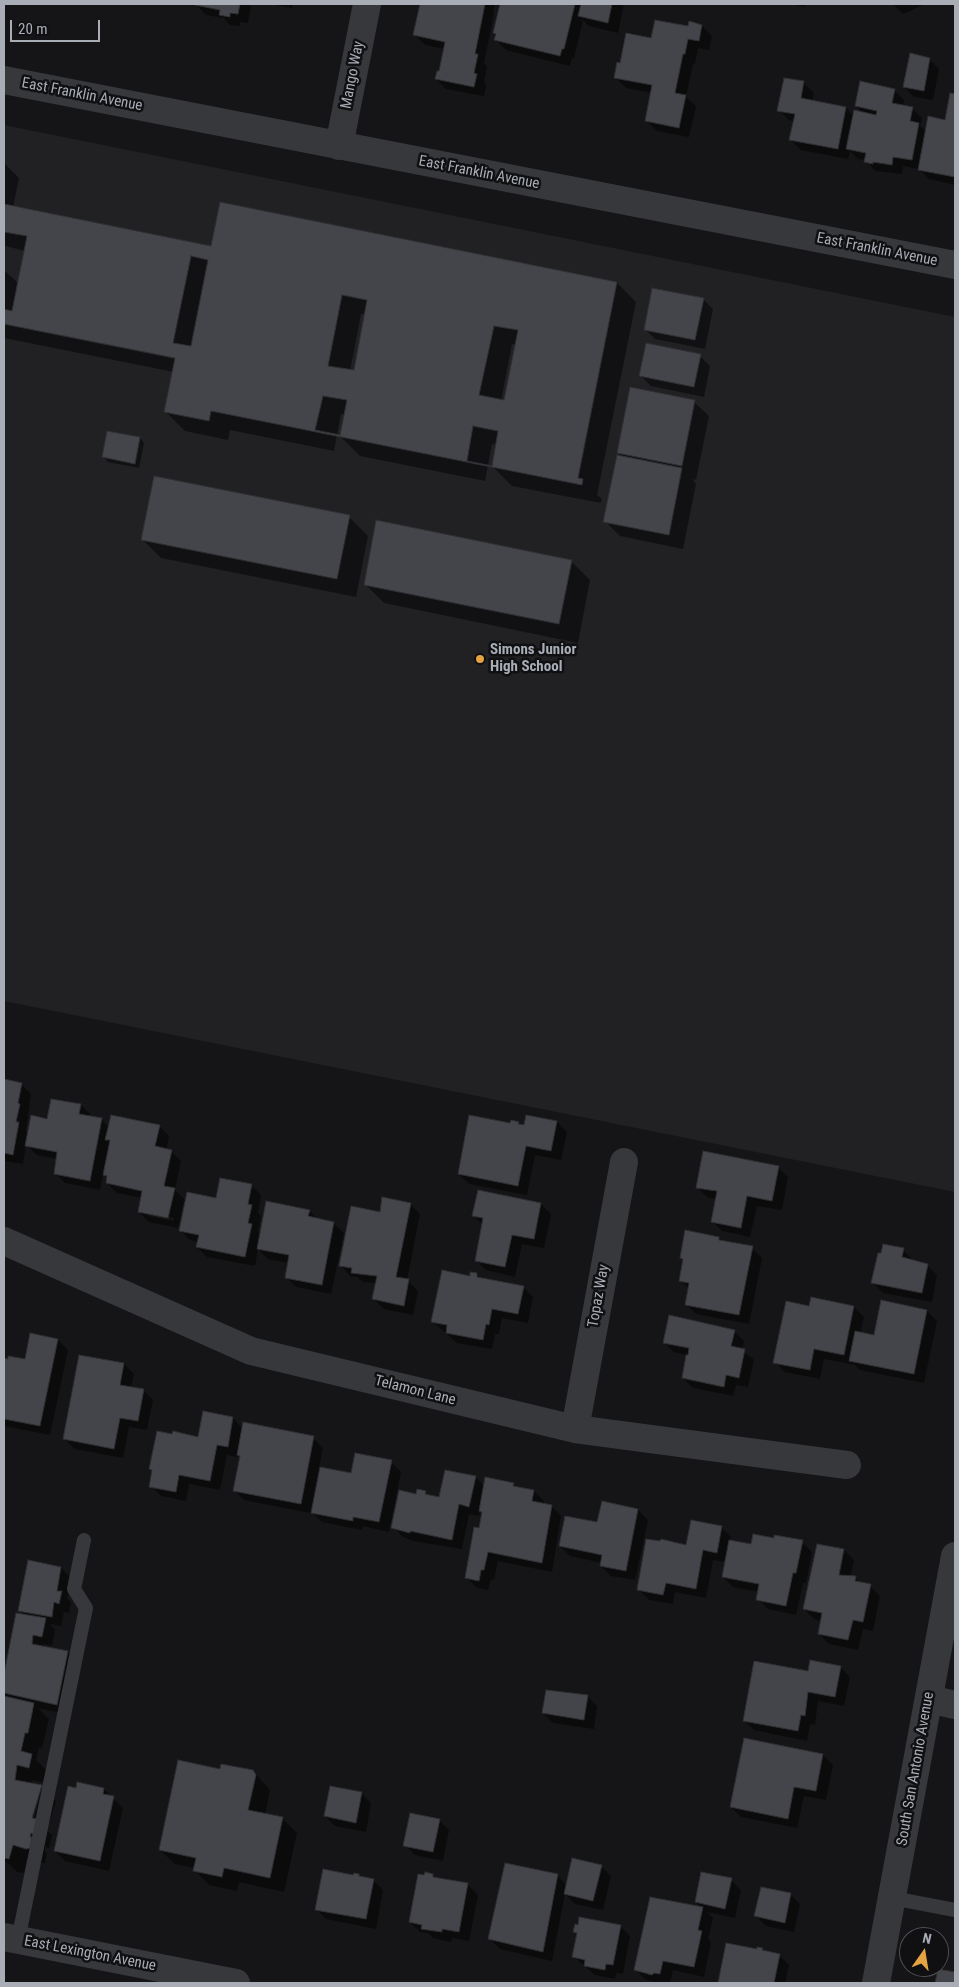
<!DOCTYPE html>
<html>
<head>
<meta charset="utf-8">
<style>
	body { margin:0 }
	#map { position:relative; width:959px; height:1987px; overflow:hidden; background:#151517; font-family:"Roboto Condensed",sans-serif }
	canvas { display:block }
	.frame { position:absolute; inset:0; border:5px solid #a8adb6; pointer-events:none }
	.north { position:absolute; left:899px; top:1927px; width:50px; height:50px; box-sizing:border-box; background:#101012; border:1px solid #4d4f54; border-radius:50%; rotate:13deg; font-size:14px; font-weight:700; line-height:20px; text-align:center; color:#a8adb6 }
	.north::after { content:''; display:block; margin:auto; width:18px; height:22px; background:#e3a441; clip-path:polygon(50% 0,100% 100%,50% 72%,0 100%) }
	.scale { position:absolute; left:10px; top:20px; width:90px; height:22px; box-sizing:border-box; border:2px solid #a8adb6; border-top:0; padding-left:6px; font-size:15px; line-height:18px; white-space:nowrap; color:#a8adb6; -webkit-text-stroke:4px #101012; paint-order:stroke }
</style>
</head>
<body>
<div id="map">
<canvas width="959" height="1987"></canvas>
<div class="frame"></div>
<div class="north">N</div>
<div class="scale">20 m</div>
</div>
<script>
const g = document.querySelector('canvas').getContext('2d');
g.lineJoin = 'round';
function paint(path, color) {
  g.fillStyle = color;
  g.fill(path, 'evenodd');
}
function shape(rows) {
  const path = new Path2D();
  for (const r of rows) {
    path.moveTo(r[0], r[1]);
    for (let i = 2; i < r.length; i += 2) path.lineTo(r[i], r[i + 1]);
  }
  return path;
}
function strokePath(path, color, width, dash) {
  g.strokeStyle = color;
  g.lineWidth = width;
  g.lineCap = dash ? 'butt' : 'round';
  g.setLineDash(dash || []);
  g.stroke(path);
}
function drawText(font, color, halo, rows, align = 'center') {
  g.font = font + ' "Roboto Condensed",sans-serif';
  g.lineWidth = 5;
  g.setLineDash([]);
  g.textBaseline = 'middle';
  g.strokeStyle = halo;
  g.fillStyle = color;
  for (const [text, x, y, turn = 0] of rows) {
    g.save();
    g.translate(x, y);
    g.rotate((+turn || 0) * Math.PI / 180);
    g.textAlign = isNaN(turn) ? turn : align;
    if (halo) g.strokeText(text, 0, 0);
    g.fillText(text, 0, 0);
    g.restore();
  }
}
paint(shape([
	[4,125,955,317,955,1192,4,1001]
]), '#212124');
paint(shape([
	[196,4,251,4,248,23,240,22,240,26,230,25,224,18,206,15],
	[269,4,293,4,292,8],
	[421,4,495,4,493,12,494,14,484,63,487,66,484,82,486,85,484,96,446,89,436,79,440,73,445,49,425,45,415,35],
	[502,4,624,4,618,33,589,26,583,20,574,58,572,58,570,66,506,50,496,40,497,36,494,33],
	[788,4,806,4,806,7],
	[893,4,925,4,903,14],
	[702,26,712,36,709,50,698,48,695,64,693,64,686,97,696,106,689,137,657,131,647,121,652,93,626,88,616,78,621,64,652,39],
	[929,59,939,69,933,100,914,97,904,87],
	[804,83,814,93,812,102,846,108,854,116,864,114,856,106,894,90,904,100,903,107,912,108,922,118,920,126,927,132,946,121,951,94,955,95,955,185,929,179,919,169,903,166,902,174,875,171,866,160,858,159,850,151,848,159,801,150,791,140,794,121,789,120,779,110],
	[4,163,19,178,13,207,212,247,617,283,636,302,597,495,602,499,601,503,512,486,493,467,497,445,492,444,485,481,360,456,341,437,345,415,341,414,334,451,230,430,228,440,185,431,166,412,174,372,4,338,4,270,19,284,25,251,5,246,4,253],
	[361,314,365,314,355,372,350,371],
	[31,328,182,358,181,360,31,330],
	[512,344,516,345,505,402,501,401],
	[703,299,713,309,705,349,655,339,645,329],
	[700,356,710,366,704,397,651,386,641,376],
	[694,402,709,416,696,480,692,479,696,484,683,549,620,536,605,521,623,458,618,453],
	[140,438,144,443,139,468,108,462,104,457],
	[349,517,368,536,356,597,161,558,142,539],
	[571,561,590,580,578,643,384,603,365,584],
	[4,1080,21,1084,31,1094,26,1131,29,1134,48,1120,81,1105,91,1115,90,1117,101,1119,109,1127,159,1126,169,1136,166,1150,171,1151,181,1161,175,1190,186,1201,184,1201,178,1228,149,1222,139,1212,142,1198,117,1193,107,1183,108,1179,103,1174,100,1190,65,1183,55,1173,57,1159,37,1155,26,1145,23,1164,4,1161],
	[149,1213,174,1218,174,1221,149,1216],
	[557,1122,567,1132,561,1160,535,1155,527,1195,469,1184,459,1174,511,1124,518,1123,522,1126],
	[778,1167,788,1177,782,1210,757,1206,750,1237,722,1231,712,1221,716,1199,707,1197,697,1187],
	[251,1185,261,1195,258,1213,261,1216,258,1232,261,1235,309,1211,318,1219,333,1223,344,1233,331,1294,296,1287,286,1277,289,1263,268,1259,258,1249,255,1266,207,1257,197,1247,198,1242,190,1240,180,1230,217,1199],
	[410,1204,420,1214,407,1280,418,1291,413,1315,384,1309,374,1299,377,1283,363,1282,357,1277,350,1276,340,1265,381,1213],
	[541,1204,551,1214,544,1248,522,1244,515,1277,486,1270,476,1260,483,1225,474,1216],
	[719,1238,722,1242,752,1248,762,1258,749,1324,696,1314,686,1304,689,1289,681,1280],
	[903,1250,913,1260,913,1262,927,1265,937,1275,932,1302,883,1293,873,1283],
	[477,1274,481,1279,523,1287,533,1297,528,1323,502,1318,499,1334,495,1334,492,1349,457,1343,433,1322,471,1277],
	[810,1307,854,1307,864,1317,860,1334,875,1336,927,1311,937,1321,924,1383,860,1370,855,1365,824,1359,820,1379,785,1372,775,1362],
	[734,1331,744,1341,742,1350,754,1360,748,1387,736,1385,733,1396,693,1388,683,1378,687,1355,674,1352,664,1342],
	[58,1340,68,1350,50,1435,4,1426,4,1359,26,1361],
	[80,1356,124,1364,134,1374,131,1388,143,1390,153,1400,147,1430,129,1427,123,1458,75,1449,65,1439],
	[233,1418,243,1429,313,1438,323,1448,319,1468,352,1475,391,1462,401,1472,389,1532,363,1526,362,1530,322,1522,311,1511,310,1513,244,1500,234,1490,241,1458,238,1455,237,1457,227,1455,220,1490,189,1484,186,1501,161,1496,151,1486,153,1472,150,1469],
	[475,1477,485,1486,513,1484,517,1488,534,1491,544,1501,543,1505,551,1506,561,1516,552,1572,498,1561,494,1580,491,1579,488,1590,477,1588,467,1578,480,1529,483,1513,480,1511,479,1516,469,1514,462,1549,413,1541,403,1537,393,1527,417,1495,425,1493,429,1496,440,1499],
	[638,1510,648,1520,635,1580,611,1576,601,1566,602,1563,570,1556,560,1546,598,1524],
	[721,1527,731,1537,730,1541,752,1546,802,1542,812,1552,806,1583,803,1583,796,1615,768,1609,758,1599,759,1592,733,1587,723,1577,726,1562,713,1560,706,1598,675,1592,673,1604,649,1600,639,1590,687,1546],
	[844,1550,854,1560,850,1577,855,1578,862,1584,870,1586,880,1596,873,1631,863,1629,858,1650,829,1644,819,1634,822,1621,814,1619,804,1609],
	[61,1568,71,1578,67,1598,71,1602,69,1613,64,1612,61,1626,50,1624,55,1630,52,1646,43,1644,43,1647,68,1652,78,1662,67,1714,38,1708,49,1719,42,1748,39,1747,36,1760,46,1770,43,1782,32,1780,31,1784,41,1787,56,1801,47,1831,52,1835,49,1848,45,1847,45,1851,47,1853,45,1863,42,1863,27,1859,24,1873,17,1872,4,1859,4,1697,8,1698,4,1694,4,1680,17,1614,25,1616,20,1611],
	[38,1796,40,1796,32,1825,29,1824],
	[840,1667,850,1677,844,1706,818,1701,815,1725,810,1724,807,1741,754,1730,744,1720,809,1672],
	[587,1696,597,1706,594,1729,553,1723,543,1713],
	[745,1739,823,1755,833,1765,826,1800,804,1796,797,1828,741,1817,731,1807],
	[221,1770,253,1771,270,1790,265,1815,282,1818,297,1833,284,1892,239,1882,237,1891,209,1885,195,1870,195,1868,175,1864,160,1850],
	[77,1789,104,1789,123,1808,109,1871,65,1861,55,1851],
	[361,1793,371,1803,366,1832,335,1826,325,1816],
	[439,1820,449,1830,443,1861,415,1855,405,1845],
	[601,1866,611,1876,603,1910,575,1904,565,1894,552,1961,500,1949,490,1939,557,1875,567,1886],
	[359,1875,362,1878,373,1880,383,1890,376,1929,326,1919,316,1909,354,1876],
	[433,1875,436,1879,468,1885,478,1895,469,1941,452,1938,451,1942,433,1938,428,1933,420,1932,410,1922],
	[731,1880,741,1890,735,1918,707,1912,713,1918,708,1939,711,1942,704,1977,673,1970,670,1983,658,1983,646,1980,636,1970,702,1908,696,1902],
	[790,1894,800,1904,794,1932,766,1926,756,1916],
	[620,1926,630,1936,623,1974,616,1973,615,1979,595,1975,574,1957,578,1935,575,1932],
	[727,1944,758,1951,762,1949,766,1952,779,1955,789,1965,785,1983,719,1983]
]), '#0007');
const building = shape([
	[195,4,240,4,238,14,230,13,230,17,219,15,220,10,195,5,195,4],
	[420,4,485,4,475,54,478,54,474,73,477,74,474,87,435,79,437,71,439,71,445,42,413,35,420,4],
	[500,4,575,4,564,49,562,49,560,56,494,40,496,34,493,33,500,4],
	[581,4,612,4,608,23,578,16,581,4],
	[655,20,688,26,689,21,702,25,699,41,688,39,685,54,683,54,675,93,686,95,679,128,645,121,652,85,614,78,617,62,620,63,626,33,651,38,655,20],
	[910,53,930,58,924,91,903,87,910,53],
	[784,78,804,81,801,98,846,107,838,149,789,140,795,114,777,111,784,78],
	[860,81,895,89,892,103,913,107,910,121,919,123,912,160,893,157,892,165,873,162,873,164,864,162,866,153,846,149,854,110,876,115,877,111,855,106,860,81],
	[950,93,955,94,955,177,918,170,928,116,945,120,950,93],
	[220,202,617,282,578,478,583,479,582,485,211,411,209,421,164,412,175,358,4,324,4,309,12,311,27,236,4,232,4,204,211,246,220,202],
	[191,256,208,260,191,346,173,343,191,256],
	[342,295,367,300,354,370,328,366,342,295],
	[494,326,518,330,504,400,479,395,494,326],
	[323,396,347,400,340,435,315,430,323,396],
	[473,426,498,431,492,466,467,461,473,426],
	[652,288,704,298,695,340,644,330,652,288],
	[646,343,701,354,694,387,639,376,646,343],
	[630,387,695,400,682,466,617,453,630,387],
	[107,431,140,437,135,464,102,457,107,431],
	[617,455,682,468,669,535,603,522,617,455],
	[154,476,350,515,337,579,141,540,154,476],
	[376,520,572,560,559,624,364,585,376,520],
	[4,1079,22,1083,18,1103,20,1104,16,1122,19,1122,13,1155,4,1153,4,1079],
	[51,1099,81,1104,79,1114,102,1118,90,1181,54,1174,57,1152,25,1146,31,1115,47,1119,51,1099],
	[111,1115,160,1125,155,1146,172,1150,164,1186,175,1188,168,1218,138,1212,142,1191,106,1183,107,1176,103,1175,110,1140,105,1140,111,1115],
	[469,1115,510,1123,511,1120,519,1122,518,1124,524,1125,526,1115,557,1121,551,1151,526,1146,518,1186,458,1174,469,1115],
	[703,1151,779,1166,772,1201,747,1196,741,1228,711,1222,717,1191,696,1188,703,1151],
	[220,1178,252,1184,248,1204,252,1205,248,1223,252,1224,245,1257,196,1247,199,1235,179,1231,187,1192,216,1198,220,1178],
	[478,1190,541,1203,534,1239,512,1235,505,1267,475,1261,483,1218,472,1216,478,1190],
	[382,1197,411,1203,396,1277,409,1279,404,1306,372,1299,377,1276,351,1273,352,1268,339,1266,351,1206,380,1212,382,1197],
	[266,1201,310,1210,308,1216,334,1222,322,1285,285,1278,289,1255,257,1249,266,1201],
	[685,1230,719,1237,719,1240,753,1246,739,1315,685,1305,689,1283,679,1281,683,1259,680,1258,685,1230],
	[883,1244,904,1248,902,1257,928,1264,922,1293,871,1283,878,1253,881,1253,883,1244],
	[442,1270,470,1276,470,1272,477,1273,477,1277,524,1286,518,1314,492,1309,489,1325,486,1324,483,1340,446,1333,447,1325,431,1322,442,1270],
	[811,1297,854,1306,844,1355,814,1349,810,1370,773,1363,786,1301,809,1306,811,1297],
	[881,1300,927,1310,914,1374,849,1361,855,1331,874,1335,881,1300],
	[669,1315,735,1330,731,1346,745,1349,739,1378,726,1375,724,1387,682,1378,686,1355,688,1355,689,1348,663,1343,669,1315],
	[30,1333,58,1339,40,1426,4,1419,4,1358,8,1359,8,1356,25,1359,30,1333],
	[79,1355,124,1363,120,1385,144,1389,138,1421,120,1418,114,1449,63,1439,79,1355],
	[203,1411,233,1417,228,1447,217,1445,210,1481,179,1475,176,1492,149,1487,152,1470,149,1469,157,1431,172,1434,173,1431,198,1437,203,1411],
	[243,1422,314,1436,301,1504,233,1491,240,1456,237,1455,243,1422],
	[355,1453,392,1460,379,1522,353,1517,353,1521,311,1513,320,1467,351,1473,355,1453],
	[445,1470,476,1476,469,1507,459,1504,452,1540,410,1531,410,1533,391,1528,399,1490,416,1494,417,1489,426,1491,425,1494,439,1497,445,1470],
	[485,1477,514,1483,513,1486,534,1490,532,1501,552,1505,542,1563,488,1552,484,1570,481,1570,479,1581,465,1578,474,1527,479,1528,482,1512,479,1511,485,1477],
	[602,1501,638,1509,626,1571,600,1566,602,1555,559,1546,565,1516,597,1522,602,1501],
	[691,1520,722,1526,717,1553,703,1550,696,1589,666,1583,663,1595,637,1590,646,1539,660,1541,661,1539,686,1545,691,1520],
	[753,1534,774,1538,774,1535,803,1540,796,1573,793,1573,786,1606,756,1600,759,1584,722,1577,729,1540,751,1544,753,1534],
	[817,1544,844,1549,839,1575,856,1576,855,1581,871,1584,863,1622,853,1620,848,1640,818,1634,822,1613,803,1609,817,1544],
	[28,1560,61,1567,57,1591,62,1591,59,1604,54,1602,52,1617,18,1611,28,1560],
	[16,1613,46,1618,42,1637,33,1635,32,1644,68,1651,57,1705,4,1693,4,1674,16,1613],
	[810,1660,841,1666,835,1697,808,1692,805,1716,801,1715,798,1731,743,1721,754,1661,808,1671,810,1660],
	[546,1690,588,1695,584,1720,542,1713,546,1690],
	[4,1696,34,1703,28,1733,25,1733,21,1751,32,1754,29,1768,17,1765,15,1780,42,1785,32,1818,38,1819,34,1834,31,1833,30,1837,32,1837,30,1848,26,1849,13,1845,9,1859,4,1858,4,1696],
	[744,1738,823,1754,816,1791,794,1787,788,1819,730,1807,744,1738],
	[178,1760,220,1769,221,1764,253,1770,256,1775,248,1810,283,1817,270,1878,224,1868,222,1877,193,1871,196,1858,159,1850,178,1760],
	[77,1782,104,1788,103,1794,114,1796,100,1861,54,1851,68,1786,76,1788,77,1782],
	[330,1786,362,1792,356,1823,324,1816,330,1786],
	[410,1813,440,1819,433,1852,403,1846,410,1813],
	[572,1858,602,1865,593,1901,564,1894,572,1858],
	[505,1863,558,1874,543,1952,488,1939,505,1863],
	[323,1869,353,1875,354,1873,359,1874,359,1876,374,1879,366,1919,315,1910,323,1869],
	[425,1872,433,1874,433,1877,468,1883,459,1932,442,1929,442,1932,421,1929,422,1925,409,1922,418,1874,424,1875,425,1872],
	[701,1872,732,1878,725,1909,695,1902,701,1872],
	[761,1887,791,1893,785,1923,754,1916,761,1887],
	[650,1897,703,1907,698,1930,702,1931,694,1967,663,1961,660,1974,654,1973,652,1975,634,1970,650,1897],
	[579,1917,621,1925,613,1965,606,1964,605,1970,584,1966,585,1960,572,1957,577,1933,573,1932,575,1924,578,1925,579,1917],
	[726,1943,757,1949,757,1947,763,1948,762,1950,780,1954,774,1983,718,1983,726,1943],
	[938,1969,955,1972,955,1983,935,1983,938,1969]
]);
paint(building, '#44454a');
strokePath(building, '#2f3033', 1);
strokePath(shape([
	[892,1898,955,1910],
	[18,1940,86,1608,74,1589,84,1540]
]), '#37383c', 14);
strokePath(shape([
	[339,146,367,4],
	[4,1241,251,1351,575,1429,847,1465],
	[575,1429,624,1162],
	[929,1699,955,1705]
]), '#37383c', 28);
strokePath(shape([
	[4,80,955,265],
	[4,1937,236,1983],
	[876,1983,955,1556]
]), '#37383c', 28);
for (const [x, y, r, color] of [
	[480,659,5,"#e3a441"]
]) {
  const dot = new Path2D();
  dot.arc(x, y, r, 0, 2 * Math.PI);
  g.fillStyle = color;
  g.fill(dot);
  strokePath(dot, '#101012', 2);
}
drawText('15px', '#a8adb6', '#101012', [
	["Mango Way",353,75,-79],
	["East Franklin Avenue",82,95,11],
	["East Franklin Avenue",479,173,11],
	["East Franklin Avenue",877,250,11],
	["Topaz Way",599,1296,-80],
	["Telamon Lane",415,1391,14],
	["South San Antonio Avenue",916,1769,-80],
	["East Lexington Avenue",90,1954,11]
]);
drawText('bold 15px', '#a8adb6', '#101012', [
	["Simons Junior",490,650],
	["High School",490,667]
], 'left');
</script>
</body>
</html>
